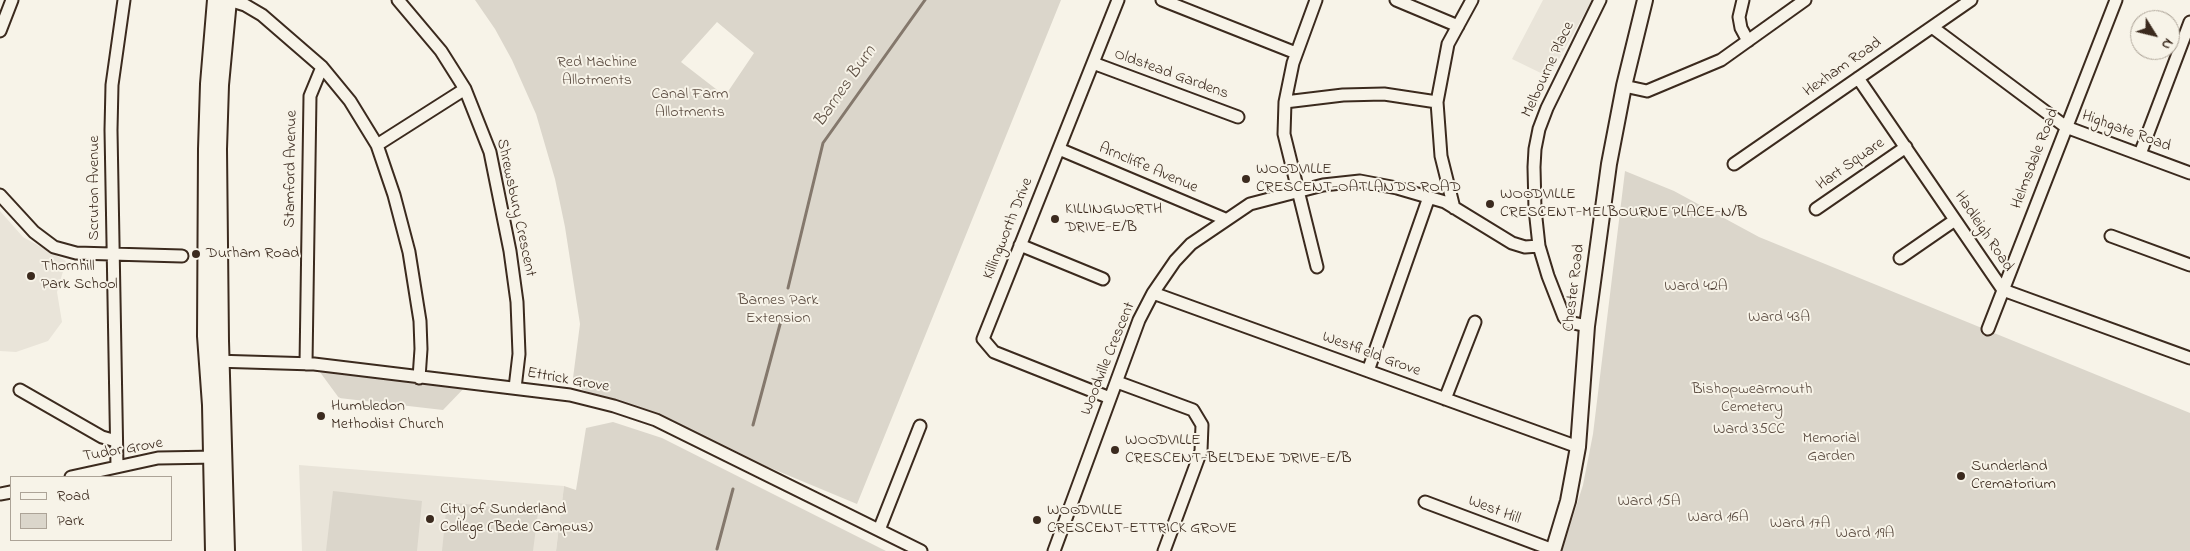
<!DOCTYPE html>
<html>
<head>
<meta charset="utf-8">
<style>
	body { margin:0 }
	#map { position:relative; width:2190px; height:551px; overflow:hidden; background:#f7f3e8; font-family:"Indie Flower",sans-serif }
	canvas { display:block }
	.legend { position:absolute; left:10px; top:476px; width:162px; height:65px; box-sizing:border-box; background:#f7f3e8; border:1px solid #aca397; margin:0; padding:6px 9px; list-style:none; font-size:15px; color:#3b2a1e }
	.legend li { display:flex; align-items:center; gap:10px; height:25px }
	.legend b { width:25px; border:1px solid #aca397 }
	.north { position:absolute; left:2130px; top:10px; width:50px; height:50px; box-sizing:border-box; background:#f7f3e8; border:1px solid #aca397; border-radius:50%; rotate:126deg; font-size:14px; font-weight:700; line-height:20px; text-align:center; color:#3b2a1e }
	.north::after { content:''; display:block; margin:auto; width:18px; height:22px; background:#3b2a1e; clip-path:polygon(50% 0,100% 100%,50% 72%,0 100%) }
</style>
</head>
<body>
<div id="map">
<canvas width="2190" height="551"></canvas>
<ul class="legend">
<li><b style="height:6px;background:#f7f3e8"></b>Road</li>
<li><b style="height:14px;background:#dbd6cb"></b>Park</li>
</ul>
<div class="north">N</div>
</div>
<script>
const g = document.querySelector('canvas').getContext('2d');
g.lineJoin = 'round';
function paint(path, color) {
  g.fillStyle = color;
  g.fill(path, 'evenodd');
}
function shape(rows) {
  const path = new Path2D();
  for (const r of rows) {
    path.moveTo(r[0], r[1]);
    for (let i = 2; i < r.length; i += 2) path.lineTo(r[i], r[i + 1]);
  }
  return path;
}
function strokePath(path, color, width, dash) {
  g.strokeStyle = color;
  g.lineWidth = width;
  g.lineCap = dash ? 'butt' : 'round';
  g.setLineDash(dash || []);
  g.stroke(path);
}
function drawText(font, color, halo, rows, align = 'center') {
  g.font = font + ' "Indie Flower",sans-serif';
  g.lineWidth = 4;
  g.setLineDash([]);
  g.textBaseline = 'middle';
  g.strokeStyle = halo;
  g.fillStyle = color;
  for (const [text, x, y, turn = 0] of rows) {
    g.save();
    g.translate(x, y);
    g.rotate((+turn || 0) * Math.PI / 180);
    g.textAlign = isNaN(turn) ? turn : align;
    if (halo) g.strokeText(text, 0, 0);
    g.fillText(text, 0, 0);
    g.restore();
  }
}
paint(shape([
	[1543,0,1592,0,1549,77,1512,59],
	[0,211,23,237,66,261,57,292,62,322,48,341,16,352,0,351],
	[299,465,564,486,556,551,302,551]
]), '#e9e4d9');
paint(shape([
	[475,0,1061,0,857,504,581,389,573,378,580,324,565,227,555,179,536,114,512,60,495,29],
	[717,22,754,53,725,96,681,62],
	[1625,171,1674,191,1759,237,2190,413,2190,551,1562,551,1583,485,1593,434],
	[314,364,469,383,443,410,339,398],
	[613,422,662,438,886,551,556,551,564,486,576,490,586,428],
	[333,491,422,501,417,551,326,551],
	[447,502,538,512,533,551,442,551]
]), '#dbd6cb');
strokePath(shape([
	[788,288,823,143,925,0],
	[753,425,782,317],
	[717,549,733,489]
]), '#84786c', 3);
const minor = shape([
	[229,0,245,5,262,15,322,67,350,101,377,145,394,195,409,252,420,321,421,349,419,378],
	[398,0,441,51,465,89,490,152,510,251,517,302,519,354,515,388],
	[1162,0,1296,53],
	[1316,0,1293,63,1285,102,1284,134,1317,267],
	[1396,0,1458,26],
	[1743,0,1739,17,1741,28,1748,41],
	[1932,27,2066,127,2190,173],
	[0,31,12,0],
	[1093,63,1238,117],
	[1858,78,2003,290,2190,358],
	[1624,86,1647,91,1721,60,1805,0],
	[1285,102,1343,95,1384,94,1437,102],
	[377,145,465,89],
	[1059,149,1225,219],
	[2140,154,2190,22],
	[1734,164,1971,0],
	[0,195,34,232,54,247,76,253,182,256],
	[1454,208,1441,156,1437,102,1448,44,1472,0],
	[1816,209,1906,147],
	[2111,236,2190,265],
	[1020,245,1103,279],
	[1539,246,1535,209,1534,167,1535,149,1539,129,1547,108,1600,0],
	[1900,258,1955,220],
	[1153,293,1578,447],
	[1988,329,2116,0],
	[214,361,314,364,570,395,614,406,656,420,921,551],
	[306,364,310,96,322,67],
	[1368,371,1429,197],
	[1117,382,1193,410,1202,425,1201,451,1164,551],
	[20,390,102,437,116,441],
	[1110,398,994,352,983,339,1118,0],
	[1445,399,1475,322],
	[117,466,111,130,112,85,124,0],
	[71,477,158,458,217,457],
	[0,494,11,492],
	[1425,502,1553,550],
	[879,530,920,426],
	[1054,551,1139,320,1153,293,1175,261,1191,244,1250,204,1323,185,1360,181,1397,188,1445,202,1512,243,1525,247,1539,246,1548,276,1564,317,1569,322,1587,326]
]);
const major = shape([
	[1553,551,1568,501,1578,447,1587,326,1609,164,1624,86,1645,0]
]);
const highway = shape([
	[214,551,211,405,206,336,207,149,209,84,216,0],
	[226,551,220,341,218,149,220,85,228,0]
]);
strokePath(minor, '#3b2a1e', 15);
strokePath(major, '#3b2a1e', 18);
strokePath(highway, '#3b2a1e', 20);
strokePath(minor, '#f7f3e8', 11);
strokePath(major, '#f7f3e8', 14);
strokePath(highway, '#f7f3e8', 16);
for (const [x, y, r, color] of [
	[1246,179,5,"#3b2a1e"],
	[1490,204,5,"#3b2a1e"],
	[1055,219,5,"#3b2a1e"],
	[196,254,5,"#3b2a1e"],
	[31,276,5,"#3b2a1e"],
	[321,416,5,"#3b2a1e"],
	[1115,450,5,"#3b2a1e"],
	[1961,476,5,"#3b2a1e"],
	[430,519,5,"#3b2a1e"],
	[1037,520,5,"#3b2a1e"]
]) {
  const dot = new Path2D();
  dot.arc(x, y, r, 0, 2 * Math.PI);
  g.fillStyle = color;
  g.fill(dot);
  strokePath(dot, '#f7f3e8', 2);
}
drawText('16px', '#5b4c41', '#f7f3e8', [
	["Red Machine",597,63],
	["Allotments",597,81],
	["Canal Farm",690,95],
	["Allotments",690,113],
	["Ward 42A",1696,287],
	["Barnes Park",778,301],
	["Extension",778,319],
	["Ward 43A",1779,318],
	["Bishopwearmouth",1752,390],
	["Cemetery",1752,408],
	["Ward 35CC",1749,430],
	["Memorial",1831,439],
	["Garden",1831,457],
	["Ward 15A",1649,502],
	["Ward 16A",1718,518],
	["Ward 17A",1800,524],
	["Ward 19A",1865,534]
]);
drawText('16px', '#3b2a1e', '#f7f3e8', [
	["Hexham Road",1843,68,-35],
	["Melbourne Place",1549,70,-65],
	["Oldstead Gardens",1171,75,20],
	["Highgate Road",2126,132,20],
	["Helmsdale Road",2036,159,-69],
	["Hart Square",1851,165,-35],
	["Stamford Avenue",292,169,-89],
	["Arncliffe Avenue",1148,169,23],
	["Scruton Avenue",95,188,-90],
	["Shrewsbury Crescent",515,208,78],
	["Killingworth Drive",1009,229,-68],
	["Hadleigh Road",1983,232,56],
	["Chester Road",1575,288,-83],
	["Westfield Grove",1371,355,20],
	["Woodville Crescent",1109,359,-68],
	["Ettrick Grove",568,381,10],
	["Tudor Grove",123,451,-10],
	["West Hill",1494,511,21]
]);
drawText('16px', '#3b2a1e', '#f7f3e8', [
	["WOODVILLE",1256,170],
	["CRESCENT-OATLANDS ROAD",1256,188],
	["WOODVILLE",1500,195],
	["CRESCENT-MELBOURNE PLACE-N/B",1500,213],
	["KILLINGWORTH",1065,210],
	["DRIVE-E/B",1065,228],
	["Durham Road",206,254],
	["Thornhill",41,267],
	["Park School",41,285],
	["Humbledon",331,407],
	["Methodist Church",331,425],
	["WOODVILLE",1125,441],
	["CRESCENT-BELDENE DRIVE-E/B",1125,459],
	["Sunderland",1971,467],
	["Crematorium",1971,485],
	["City of Sunderland",440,510],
	["College (Bede Campus)",440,528],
	["WOODVILLE",1047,511],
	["CRESCENT-ETTRICK GROVE",1047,529]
], 'left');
drawText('italic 18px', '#5f5145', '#f7f3e8', [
	["Barnes Burn",846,87,-55]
]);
</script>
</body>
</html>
